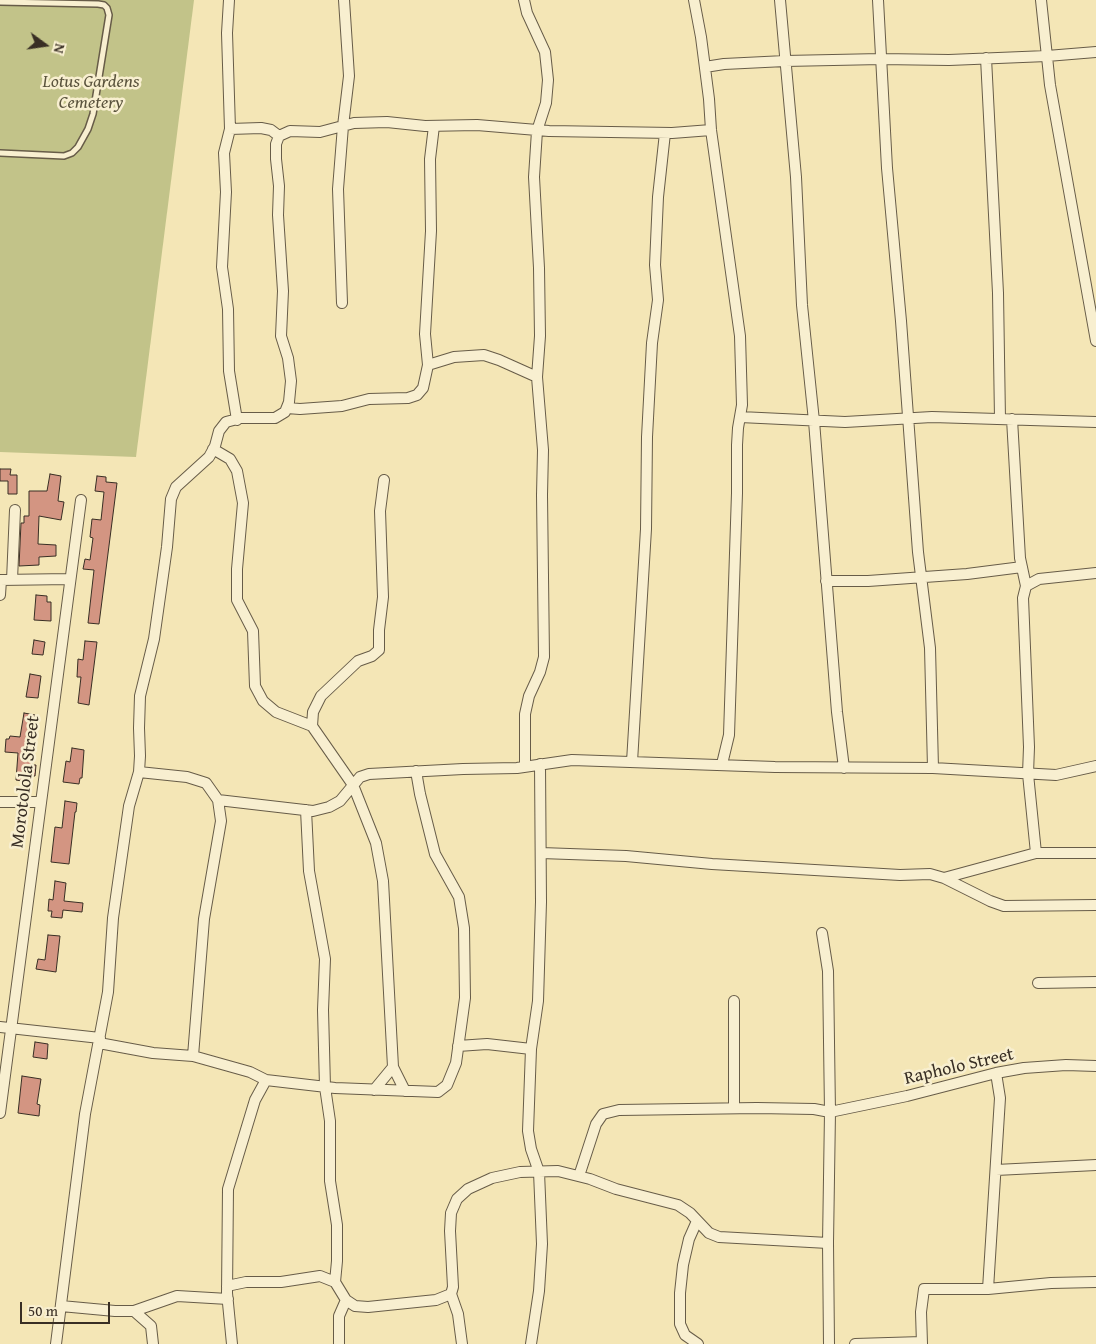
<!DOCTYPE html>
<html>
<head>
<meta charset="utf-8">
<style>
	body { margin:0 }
	#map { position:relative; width:1096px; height:1344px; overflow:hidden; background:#f4e6b6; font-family:"Gentium Book Plus",serif }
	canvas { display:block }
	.north { position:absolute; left:20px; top:20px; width:50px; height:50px; -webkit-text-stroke:4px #f8efd0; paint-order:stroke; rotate:104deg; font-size:14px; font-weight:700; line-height:20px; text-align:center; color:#382e24 }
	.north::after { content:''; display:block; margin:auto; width:18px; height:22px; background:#382e24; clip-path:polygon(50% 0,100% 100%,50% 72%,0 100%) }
	.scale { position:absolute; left:20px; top:1302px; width:90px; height:22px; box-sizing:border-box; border:2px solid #382e24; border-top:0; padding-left:6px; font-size:15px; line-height:18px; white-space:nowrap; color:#382e24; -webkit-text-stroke:4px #f8efd0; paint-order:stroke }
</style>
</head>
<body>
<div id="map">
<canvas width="1096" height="1344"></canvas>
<div class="north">N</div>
<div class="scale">50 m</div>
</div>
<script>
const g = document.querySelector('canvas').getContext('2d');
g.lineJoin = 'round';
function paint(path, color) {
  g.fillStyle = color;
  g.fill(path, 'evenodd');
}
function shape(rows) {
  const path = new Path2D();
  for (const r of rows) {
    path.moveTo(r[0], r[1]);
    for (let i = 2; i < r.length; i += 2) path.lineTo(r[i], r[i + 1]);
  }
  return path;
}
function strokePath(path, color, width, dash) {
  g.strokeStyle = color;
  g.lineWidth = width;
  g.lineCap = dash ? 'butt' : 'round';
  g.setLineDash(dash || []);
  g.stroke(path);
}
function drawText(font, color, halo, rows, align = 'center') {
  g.font = font + ' "Gentium Book Plus",serif';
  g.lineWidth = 5;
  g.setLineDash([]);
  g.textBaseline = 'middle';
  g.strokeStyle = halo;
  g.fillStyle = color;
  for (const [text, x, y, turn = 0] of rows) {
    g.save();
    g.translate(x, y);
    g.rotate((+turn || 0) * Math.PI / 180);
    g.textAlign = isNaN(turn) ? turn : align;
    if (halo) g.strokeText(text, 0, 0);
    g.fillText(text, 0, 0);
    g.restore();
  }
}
paint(shape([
	[0,0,194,0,136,457,0,452]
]), '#c2c389');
const building = shape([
	[0,469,11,469,10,475,17,475,17,494,8,494,8,481,0,481,0,469],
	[50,474,61,476,58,501,64,502,61,520,39,516,38,544,56,545,56,556,39,557,39,565,19,566,21,523,24,523,24,516,29,516,29,491,47,491,50,474],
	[97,476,106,477,106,482,117,483,99,624,88,623,94,570,83,569,85,559,90,560,93,538,90,537,92,519,101,520,104,492,95,491,97,476],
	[36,595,47,596,47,602,51,602,51,621,34,620,36,595],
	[34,640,45,642,43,655,32,654,34,640],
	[85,641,97,642,89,705,78,703,81,677,77,677,78,659,83,660,85,641],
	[30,674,41,676,38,698,26,697,30,674],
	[24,713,35,715,31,739,35,739,32,765,36,765,35,776,28,776,28,782,16,780,18,753,5,752,6,739,9,739,10,736,20,737,24,713],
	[72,748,84,750,82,778,80,778,79,784,63,782,66,761,70,762,72,748],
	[65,801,77,803,76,812,75,812,69,864,51,862,55,827,62,828,65,801],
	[55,881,66,883,64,901,83,903,82,912,63,910,62,918,51,917,52,911,48,911,49,899,53,900,55,881],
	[48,935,60,936,56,972,36,969,38,959,45,960,48,935],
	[35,1042,48,1044,47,1059,33,1057,35,1042],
	[22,1076,41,1079,37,1104,40,1105,39,1116,18,1113,22,1076]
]);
paint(building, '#d39582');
strokePath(building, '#382e24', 1);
const service = shape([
	[0,2,98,4,104,5,107,8,109,15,93,114,88,129,78,147,72,153,64,156,0,153]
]);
const minor = shape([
	[229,0,227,33,230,129,224,153,226,192,222,267,228,309,229,371,237,420],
	[524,0,527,13,545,52,548,80,546,103,537,131,534,177,539,268,540,336,537,377,543,450,542,495,544,657,540,672,529,696,525,714,525,767],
	[694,0,701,37,709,99,711,130,740,336,742,405,738,428,737,445,737,493,729,735,722,764],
	[780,0,796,177,802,305,814,421,837,712,844,768],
	[878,0,887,168,901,321,918,552,930,648,933,768],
	[1041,0,1050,85,1096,341],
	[986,58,998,293,1000,419],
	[705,67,724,64,785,61,881,59,949,60,1047,56,1096,52],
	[230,129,261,128,271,130,279,136],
	[342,303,338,189,343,126,349,76,344,0],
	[428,365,454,357,484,355,499,360,537,377],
	[287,408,300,409,342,406,369,399,408,398,417,395,423,388,428,365,425,334,431,231,430,159,434,126],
	[740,417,845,422,932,417,1096,422],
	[1012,419,1020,558,1026,586],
	[213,449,230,459,237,471,243,503,237,569,237,600,253,631,255,686,263,701,276,712,312,726],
	[384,480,380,511,383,597,379,630,379,650,372,656,358,661,321,696,313,712,312,726,353,785,376,843,383,881,393,1067,405,1091],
	[0,580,69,579],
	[12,580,15,510],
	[826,581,868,581,967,574,1022,567],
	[0,595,1,580],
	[632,762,646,529,647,437,652,343,658,300,655,265,658,197,665,133],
	[139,772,140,756,139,728,140,696,154,639,167,547,171,499,176,487,209,457,215,446,219,431,226,422,241,418,275,418,285,412,289,402,291,381,288,358,281,336,283,291,278,215,279,186,276,159,276,144,279,136,290,131,320,132,354,123,387,122,425,126,477,125,549,131,672,133,711,130],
	[218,800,313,811,329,807,340,801,360,777,369,774,463,769,517,768,572,760,775,767,933,768,1056,775,1096,766],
	[0,802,40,802],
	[306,810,309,871,325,959,323,1010,325,1087,330,1121,330,1181,337,1225,337,1261,335,1282],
	[541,853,626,856,712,864,900,875,930,874,944,878,990,901,1004,906,1095,905],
	[1036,853,1028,774,1029,747,1023,598,1026,586,1039,579,1096,573],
	[944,878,1036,853,1096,853],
	[822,933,828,971,830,1112,828,1243,829,1344],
	[1038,983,1096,982],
	[734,1001,734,1108],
	[0,1027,100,1038],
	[99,1043,153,1053,193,1056,250,1072,266,1080,335,1088,438,1092,447,1085,456,1063,465,998,464,928,459,897,435,854,420,794,416,771],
	[458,1046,487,1044,531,1049],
	[374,1090,393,1067],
	[0,1113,81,500],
	[996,1170,1096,1165],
	[579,1176,596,1124,603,1114,619,1110,757,1108,814,1109,830,1112,907,1096,996,1073,1024,1068,1066,1065,1096,1066],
	[697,1221,689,1239,683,1265,680,1293,680,1324,685,1335,698,1344],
	[227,1286,246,1282,281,1282,320,1276,335,1282,346,1300,355,1306,368,1307,436,1300,451,1294,453,1287,450,1231,451,1213,457,1199,468,1189,492,1178,520,1172,558,1171,590,1179,616,1189,678,1205,690,1213,709,1233,719,1237,828,1243],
	[988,1289,1051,1283,1096,1282],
	[451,1294,458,1314,462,1344],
	[61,1306,115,1311,134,1311,151,1326,153,1344],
	[134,1311,177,1296,228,1299],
	[56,1344,85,1114,108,992,113,918,129,806,139,772,187,777,206,783,218,800,221,821,204,919,193,1056],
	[232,1344,227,1293,228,1189,255,1100,266,1080],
	[339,1344,339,1316,346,1300],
	[531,1344,539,1291,542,1244,539,1172,531,1149,528,1131,531,1049,538,1001,541,902,540,764],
	[855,1344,922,1342],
	[922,1344,921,1312,924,1289,988,1289,1000,1098,996,1073]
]);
strokePath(service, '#675c48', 8);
strokePath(minor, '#675c48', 12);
strokePath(service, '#f8efd0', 5);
strokePath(minor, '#f8efd0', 10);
drawText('italic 18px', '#5a533d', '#f8efd0', [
	["Lotus Gardens",91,82],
	["Cemetery",91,103]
]);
drawText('18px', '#382e24', '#f8efd0', [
	["Morotolola Street",26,782,-83],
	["Rapholo Street",959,1067,-13]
]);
</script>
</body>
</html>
